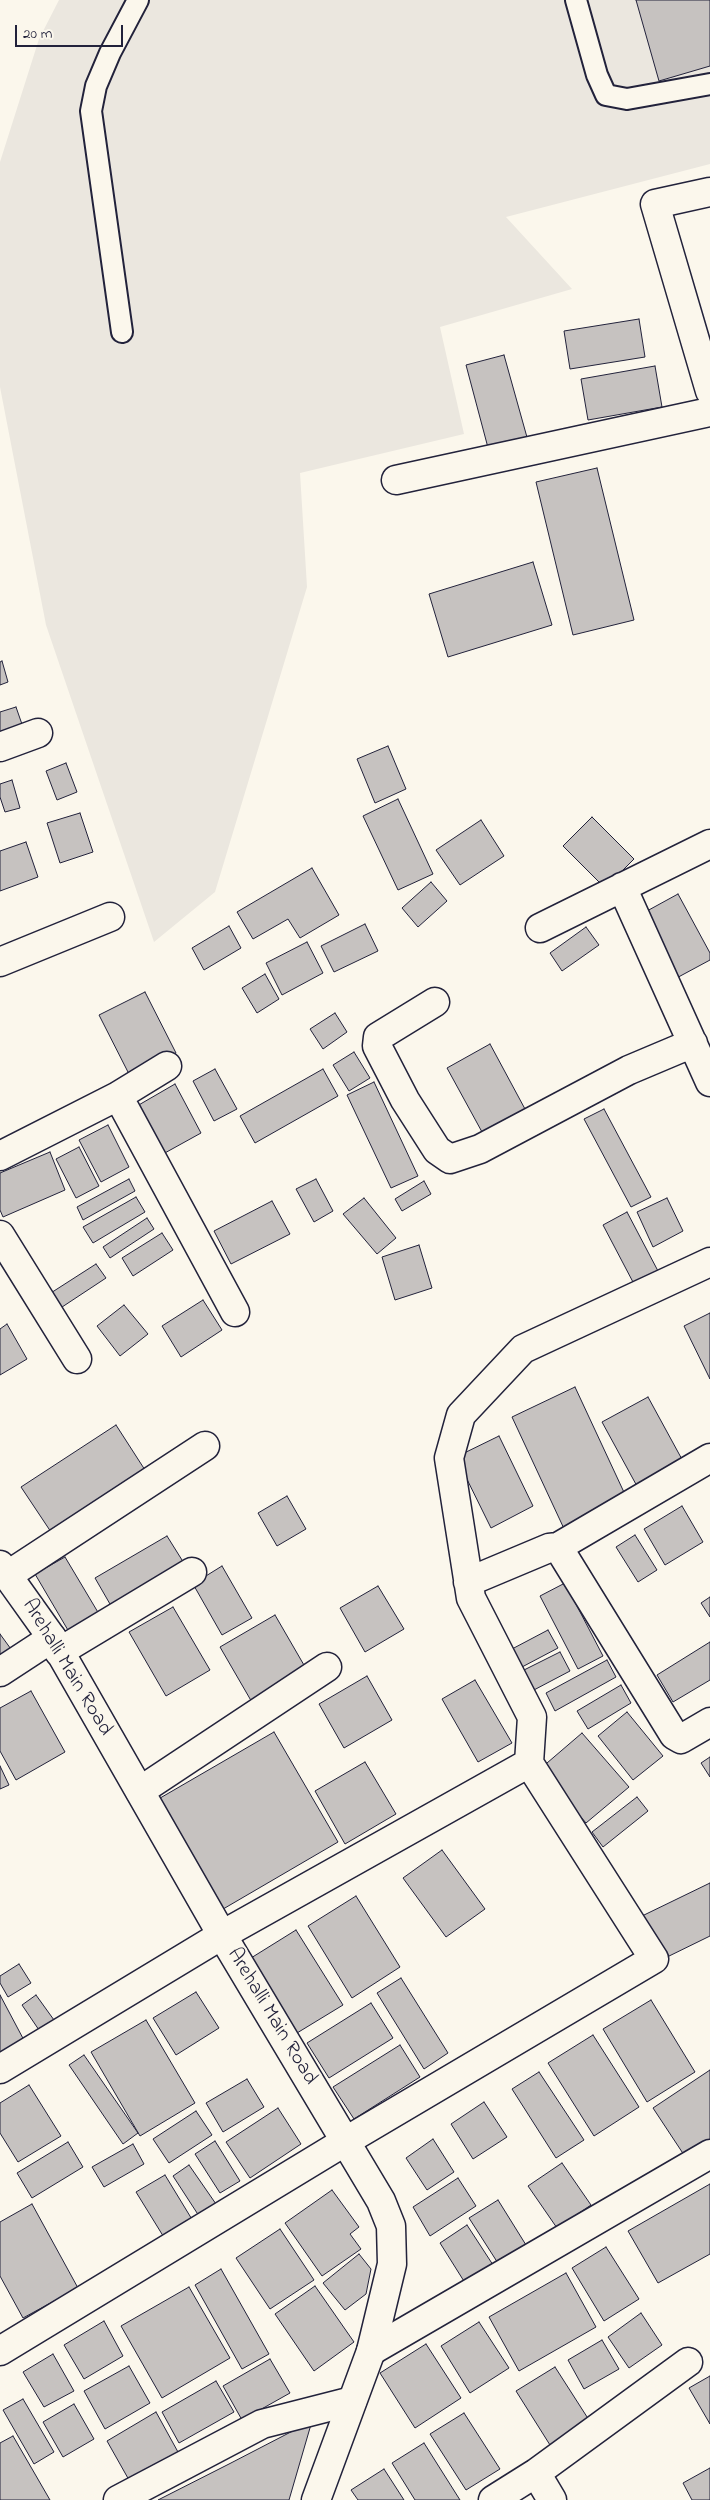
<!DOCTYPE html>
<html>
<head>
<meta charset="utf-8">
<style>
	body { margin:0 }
	#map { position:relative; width:710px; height:2500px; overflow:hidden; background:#fbf7ec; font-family:"Indie Flower",sans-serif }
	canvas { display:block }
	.scale { position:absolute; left:15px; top:25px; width:108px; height:22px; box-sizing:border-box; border:2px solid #22223b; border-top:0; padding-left:6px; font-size:15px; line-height:18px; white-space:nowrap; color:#22223b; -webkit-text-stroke:4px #fbf7ec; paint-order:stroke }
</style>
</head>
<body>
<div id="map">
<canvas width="710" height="2500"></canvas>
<div class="scale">20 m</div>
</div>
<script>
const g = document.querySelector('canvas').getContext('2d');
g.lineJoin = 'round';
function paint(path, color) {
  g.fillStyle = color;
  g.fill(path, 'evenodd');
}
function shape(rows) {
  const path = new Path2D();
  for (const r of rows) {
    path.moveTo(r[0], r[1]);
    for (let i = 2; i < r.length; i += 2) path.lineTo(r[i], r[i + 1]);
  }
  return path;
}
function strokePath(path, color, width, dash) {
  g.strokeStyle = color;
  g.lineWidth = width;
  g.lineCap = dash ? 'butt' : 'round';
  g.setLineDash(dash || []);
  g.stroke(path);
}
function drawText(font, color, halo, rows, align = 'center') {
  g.font = font + ' "Indie Flower",sans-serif';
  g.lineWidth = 4;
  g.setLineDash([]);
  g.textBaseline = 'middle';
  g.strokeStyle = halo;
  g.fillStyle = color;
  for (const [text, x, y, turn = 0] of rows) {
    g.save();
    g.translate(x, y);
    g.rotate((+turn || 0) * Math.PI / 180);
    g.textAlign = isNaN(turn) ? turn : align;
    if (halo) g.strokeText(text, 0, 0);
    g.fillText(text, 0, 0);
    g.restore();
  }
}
paint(shape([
	[59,0,710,0,710,164,506,217,572,289,440,327,464,434,300,473,307,587,215,892,154,942,46,625,0,387,0,162,39,39]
]), '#ebe7df');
const building = shape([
	[636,0,710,0,710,66,659,81,636,0],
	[639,319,645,357,570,369,564,331,639,319],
	[504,355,530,448,491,459,466,365,504,355],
	[655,366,662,407,588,420,581,379,655,366],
	[597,468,634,620,573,635,536,482,597,468],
	[533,562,552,625,448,657,429,594,533,562],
	[2,661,8,682,0,685,0,662,2,661],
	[16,707,24,730,0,738,0,712,16,707],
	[388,746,406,789,375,803,357,759,388,746],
	[66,763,77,792,57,800,46,771,66,763],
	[12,780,20,808,5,812,0,797,0,784,12,780],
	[398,799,433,874,398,890,363,816,398,799],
	[80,813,93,852,60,863,47,823,80,813],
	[592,817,634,859,605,888,563,846,592,817],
	[481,820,504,856,460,885,436,850,481,820],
	[26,842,38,877,0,891,0,851,26,842],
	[312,868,339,915,300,938,288,919,253,939,237,912,312,868],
	[431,882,447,901,418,927,402,908,431,882],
	[678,894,710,953,710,960,671,981,636,917,678,894],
	[365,924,378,951,334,972,321,946,365,924],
	[229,926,241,948,204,970,192,948,229,926],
	[586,927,599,945,562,971,550,953,586,927],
	[307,942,323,973,282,995,266,963,307,942],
	[265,974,279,999,257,1013,242,988,265,974],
	[145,992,176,1053,130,1076,99,1015,145,992],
	[335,1013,347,1032,323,1049,310,1029,335,1013],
	[490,1044,525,1109,482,1132,447,1068,490,1044],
	[354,1052,370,1078,349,1091,333,1065,354,1052],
	[215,1069,237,1109,214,1121,193,1081,215,1069],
	[323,1069,338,1096,255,1143,240,1116,323,1069],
	[374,1082,418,1176,391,1188,347,1095,374,1082],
	[175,1084,201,1133,163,1154,137,1106,175,1084],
	[604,1109,651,1197,631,1207,584,1119,604,1109],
	[108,1125,129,1167,101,1182,79,1140,108,1125],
	[79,1147,99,1186,76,1198,56,1159,79,1147],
	[50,1152,65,1190,3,1217,0,1210,0,1173,50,1152],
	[129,1179,135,1191,83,1220,77,1207,129,1179],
	[316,1179,333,1211,314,1222,296,1189,316,1179],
	[424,1181,431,1194,402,1211,395,1199,424,1181],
	[136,1197,145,1212,93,1243,83,1227,136,1197],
	[364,1198,396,1238,377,1254,343,1214,364,1198],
	[667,1198,683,1231,653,1247,637,1212,667,1198],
	[272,1201,290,1234,231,1264,214,1231,272,1201],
	[627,1212,658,1271,634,1284,603,1225,627,1212],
	[147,1218,154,1229,110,1258,103,1247,147,1218],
	[162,1233,173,1250,133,1276,122,1258,162,1233],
	[419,1245,432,1288,395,1300,382,1257,419,1245],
	[96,1264,106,1278,53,1313,43,1298,96,1264],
	[203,1300,222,1330,181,1357,162,1326,203,1300],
	[124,1305,148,1334,120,1356,97,1326,124,1305],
	[710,1313,710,1379,684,1326,710,1313],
	[7,1324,27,1359,0,1375,0,1329,7,1324],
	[575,1387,629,1503,566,1533,512,1417,575,1387],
	[648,1397,684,1463,638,1488,602,1422,648,1397],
	[116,1425,145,1470,51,1532,21,1487,116,1425],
	[499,1436,533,1506,491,1528,456,1457,499,1436],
	[287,1496,306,1529,277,1546,258,1513,287,1496],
	[682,1506,703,1542,665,1565,644,1529,682,1506],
	[635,1535,657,1570,638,1582,616,1547,635,1535],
	[167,1536,187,1568,114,1611,95,1578,167,1536],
	[65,1557,102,1619,72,1637,35,1574,65,1557],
	[222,1566,252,1618,222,1635,193,1584,222,1566],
	[565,1583,603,1656,578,1669,540,1596,565,1583],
	[378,1586,404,1629,365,1652,340,1608,378,1586],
	[710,1597,710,1617,701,1603,710,1597],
	[173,1607,210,1670,166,1696,129,1632,173,1607],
	[275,1615,308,1672,253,1704,220,1647,275,1615],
	[548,1630,558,1648,522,1667,512,1649,548,1630],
	[0,1634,16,1656,0,1661,0,1634],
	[710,1642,710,1680,673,1702,657,1675,710,1642],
	[560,1652,570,1671,532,1691,522,1671,560,1652],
	[607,1660,616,1677,555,1711,546,1693,607,1660],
	[367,1676,392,1720,344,1748,319,1704,367,1676],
	[475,1680,512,1743,478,1762,442,1699,475,1680],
	[621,1685,631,1703,588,1729,577,1711,621,1685],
	[31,1691,65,1752,16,1780,0,1751,0,1708,31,1691],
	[627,1712,663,1756,633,1780,598,1736,627,1712],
	[274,1732,338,1842,218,1912,155,1801,274,1732],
	[582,1733,629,1787,586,1823,540,1769,582,1733],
	[710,1757,710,1777,701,1763,710,1757],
	[365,1762,396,1814,345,1844,315,1791,365,1762],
	[0,1766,9,1785,0,1789,0,1766],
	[637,1797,648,1811,603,1847,592,1832,637,1797],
	[442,1850,485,1909,446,1937,403,1878,442,1850],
	[710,1883,710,1936,663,1959,642,1916,710,1883],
	[356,1896,400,1967,352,1998,308,1926,356,1896],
	[296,1930,343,2005,297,2033,251,1958,296,1930],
	[19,1964,31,1983,8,1997,0,1983,0,1976,19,1964],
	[401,1978,448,2053,424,2069,377,1993,401,1978],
	[196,1992,219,2028,176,2055,153,2018,196,1992],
	[0,1995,26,2044,0,2058,0,1995],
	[36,1995,54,2020,39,2030,22,2005,36,1995],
	[651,2000,695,2072,647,2102,603,2029,651,2000],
	[371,2003,393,2038,329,2078,307,2043,371,2003],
	[146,2020,195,2103,140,2136,91,2052,146,2020],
	[593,2035,639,2107,594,2136,548,2063,593,2035],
	[400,2045,420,2077,354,2119,333,2087,400,2045],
	[84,2055,138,2133,123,2144,69,2065,84,2055],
	[710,2070,710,2147,688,2161,653,2108,710,2070],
	[539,2072,584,2140,556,2158,512,2089,539,2072],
	[247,2079,264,2107,223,2132,206,2103,247,2079],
	[29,2085,61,2136,18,2162,0,2133,0,2103,29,2085],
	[484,2102,507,2137,473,2159,451,2124,484,2102],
	[278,2108,301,2144,250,2178,226,2142,278,2108],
	[196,2111,212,2135,169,2163,153,2139,196,2111],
	[433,2139,454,2172,427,2190,406,2158,433,2139],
	[215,2141,240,2181,220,2193,195,2154,215,2141],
	[68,2142,83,2167,32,2198,17,2173,68,2142],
	[133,2144,144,2164,104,2187,92,2167,133,2144],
	[562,2163,591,2205,557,2228,528,2186,562,2163],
	[189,2165,216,2204,199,2216,173,2176,189,2165],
	[165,2175,193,2221,165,2239,136,2192,165,2175],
	[458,2178,476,2206,430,2236,413,2207,458,2178],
	[710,2184,710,2254,658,2283,628,2231,710,2184],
	[332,2190,359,2227,350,2234,361,2249,322,2276,285,2223,332,2190],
	[498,2200,531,2253,503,2271,469,2218,498,2200],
	[32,2204,78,2288,23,2318,0,2276,0,2222,32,2204],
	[467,2225,495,2268,467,2286,440,2243,467,2225],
	[280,2229,314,2280,270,2309,236,2258,280,2229],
	[606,2247,639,2299,604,2321,572,2268,606,2247],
	[359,2254,371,2269,366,2294,345,2310,323,2283,359,2254],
	[221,2269,269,2354,242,2369,195,2285,221,2269],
	[566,2273,596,2327,519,2371,489,2317,566,2273],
	[315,2286,354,2342,314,2371,275,2314,315,2286],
	[189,2287,230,2358,162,2398,121,2326,189,2287],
	[641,2313,662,2345,629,2368,608,2337,641,2313],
	[104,2321,123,2356,84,2379,64,2345,104,2321],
	[479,2322,509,2368,470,2393,441,2346,479,2322],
	[602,2340,619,2369,584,2389,568,2360,602,2340],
	[426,2344,461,2398,415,2428,380,2373,426,2344],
	[53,2354,74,2391,44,2407,23,2372,53,2354],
	[270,2359,290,2393,242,2420,223,2386,270,2359],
	[129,2366,150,2403,105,2429,84,2391,129,2366],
	[555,2367,589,2420,550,2445,516,2391,555,2367],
	[710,2376,710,2424,689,2388,710,2376],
	[216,2381,234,2412,179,2443,162,2412,216,2381],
	[23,2399,54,2452,34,2464,3,2410,23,2399],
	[74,2404,94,2439,63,2457,43,2422,74,2404],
	[156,2412,178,2452,129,2480,107,2441,156,2412],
	[464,2413,500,2469,466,2490,430,2434,464,2413],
	[312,2421,289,2500,158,2500,229,2464,312,2421],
	[13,2436,50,2500,0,2500,0,2443,13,2436],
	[424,2443,460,2500,415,2500,392,2463,424,2443],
	[710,2468,710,2500,692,2500,683,2483,710,2468],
	[384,2469,404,2500,358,2500,351,2490,384,2469]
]);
paint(building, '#c6c2c0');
strokePath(building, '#22223b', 1);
const service = shape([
	[576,0,597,75,606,95,627,99,710,84],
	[122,332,91,111,96,86,110,53,138,0]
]);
const minor = shape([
	[710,192,655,204,710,391],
	[396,480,710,412],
	[0,747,38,733],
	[622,887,710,1082],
	[540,928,710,844],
	[0,962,110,917],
	[435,1002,378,1037,377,1046,405,1100,437,1150,450,1159,480,1149,629,1070,693,1043],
	[118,1096,235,1312],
	[0,1156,118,1096,167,1066],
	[0,1235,77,1359],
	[558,1547,710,1458],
	[8,1575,205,1446],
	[468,1582,549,1548,558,1547,674,1735,681,1739,710,1722],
	[59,1652,192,1572],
	[0,1672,52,1638],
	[140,1791,327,1667],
	[0,2069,222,1935,529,1763,532,1717,471,1598,449,1458,461,1415,523,1349,710,1262],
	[0,2351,346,2141,654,1959,529,1763],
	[371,2351,710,2154],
	[536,2473,552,2500],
	[118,2500,262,2424,352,2401],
	[493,2500,536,2473,688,2362]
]);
const tertiary = shape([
	[0,1565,52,1638,222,1935,381,2201,391,2226,392,2264,371,2351,316,2500]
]);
strokePath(service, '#22223b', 24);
strokePath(minor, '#22223b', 31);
strokePath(tertiary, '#22223b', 31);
strokePath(service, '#fbf7ec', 20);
strokePath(minor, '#fbf7ec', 28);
strokePath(tertiary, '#fbf7ec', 28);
drawText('21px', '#22223b', '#fbf7ec', [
	["Arehalli Main Road",66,1668,59],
	["Arehalli Main Road",271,2017,59]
]);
</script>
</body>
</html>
